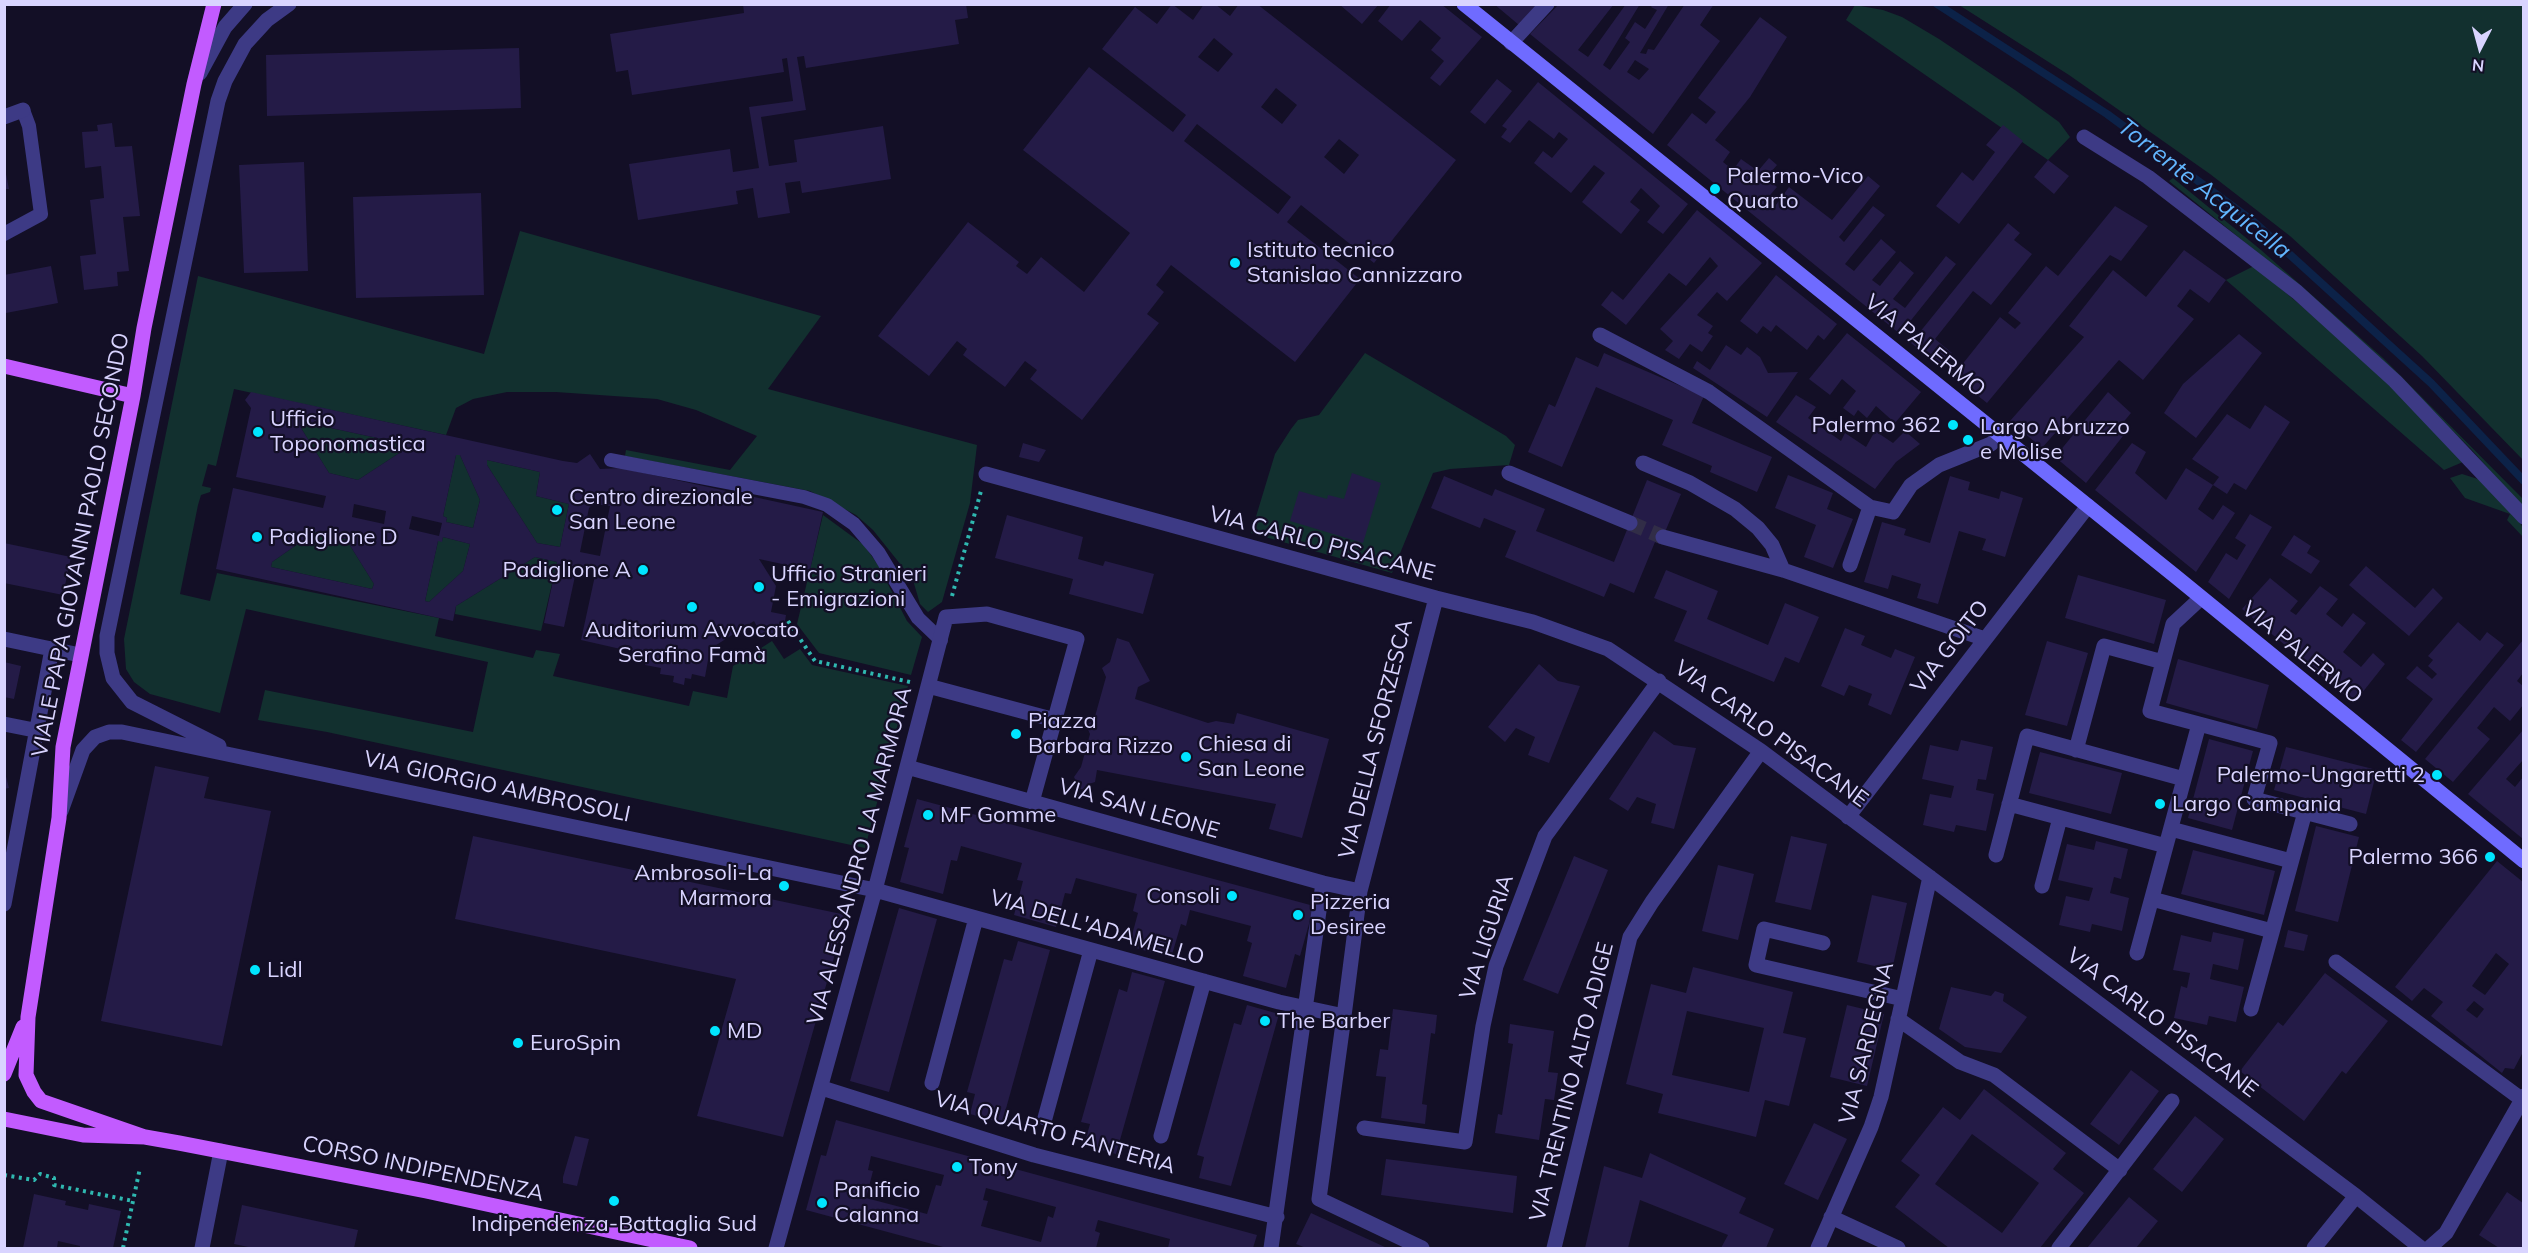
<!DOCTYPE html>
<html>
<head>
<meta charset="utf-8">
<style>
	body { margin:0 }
	#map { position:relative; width:2528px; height:1253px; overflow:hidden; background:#130f26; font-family:Mulish,sans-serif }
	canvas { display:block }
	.frame { position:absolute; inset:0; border:6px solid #d9d4ff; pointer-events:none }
	.north { position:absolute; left:2450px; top:18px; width:60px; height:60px; -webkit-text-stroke:4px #130f26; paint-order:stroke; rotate:186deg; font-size:16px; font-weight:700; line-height:24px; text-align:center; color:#d9d4ff }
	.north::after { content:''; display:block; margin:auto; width:21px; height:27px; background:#d9d4ff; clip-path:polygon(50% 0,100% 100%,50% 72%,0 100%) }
</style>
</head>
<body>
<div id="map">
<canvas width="2528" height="1253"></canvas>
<div class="frame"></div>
<div class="north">N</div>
</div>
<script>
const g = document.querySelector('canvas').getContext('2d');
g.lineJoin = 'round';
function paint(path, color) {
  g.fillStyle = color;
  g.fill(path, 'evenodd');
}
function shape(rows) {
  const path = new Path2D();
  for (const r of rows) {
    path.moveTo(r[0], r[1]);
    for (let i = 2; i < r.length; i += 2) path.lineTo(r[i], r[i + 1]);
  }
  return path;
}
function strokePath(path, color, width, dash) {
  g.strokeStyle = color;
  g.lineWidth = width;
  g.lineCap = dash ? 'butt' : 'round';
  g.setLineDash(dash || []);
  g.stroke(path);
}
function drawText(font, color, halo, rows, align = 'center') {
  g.font = font + ' Mulish,sans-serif';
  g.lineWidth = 4.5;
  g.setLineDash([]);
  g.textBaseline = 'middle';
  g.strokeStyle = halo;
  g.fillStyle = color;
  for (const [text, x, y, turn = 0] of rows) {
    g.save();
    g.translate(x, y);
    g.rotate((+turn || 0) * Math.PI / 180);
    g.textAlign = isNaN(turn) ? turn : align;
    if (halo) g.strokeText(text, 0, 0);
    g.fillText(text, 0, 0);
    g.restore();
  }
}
paint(shape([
	[1855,5,1883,10,1902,17,1939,39,2015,90,2059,122,2070,137,2048,160,1846,20],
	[1959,5,2523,5,2523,460,2422,356,2290,236,2210,174,2069,75],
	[2173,178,2261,250,2383,358,2523,499,2523,508,2471,449,2417,396,2300,287,2169,181],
	[520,231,821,316,768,389,977,445,970,503,942,602,928,612,920,604,913,580,873,530,856,515,810,491,625,456,626,450,730,470,757,436,696,410,657,399,556,392,507,392,473,399,456,408,446,435,234,389,216,466,208,464,202,486,211,488,210,492,201,495,198,505,180,594,210,601,217,573,439,618,435,636,533,658,536,650,560,654,553,676,689,706,693,691,727,698,733,666,772,641,784,659,800,649,812,665,908,686,865,848,327,732,258,720,265,690,473,732,488,662,246,609,220,713,150,694,134,682,126,669,124,639,198,276,484,354],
	[2254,266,2374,367,2463,462,2444,470,2226,280],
	[1365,353,1506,436,1515,445,1509,465,1450,469,1433,473,1392,573,1251,533,1275,454,1291,429,1298,420,1319,415],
	[303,422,405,444,404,450,358,480,329,473,301,428],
	[456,455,460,455,480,500,473,528,446,522,447,518,443,516],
	[487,460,540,472,536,496,569,504,560,547,537,543,487,465],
	[2462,474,2481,480,2516,516,2523,528,2523,537,2507,520,2510,514,2465,498,2450,478],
	[823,515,864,545,878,565,907,621,922,637,911,675,819,653,797,624],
	[315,532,346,539,374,584,372,589,271,567,272,562],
	[443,537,470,544,463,571,429,602,425,601,438,541,442,541],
	[535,557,557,562,541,631,455,614,456,606]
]), '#12302f');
strokePath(shape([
	[1937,4,2107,114,2254,222,2431,383,2524,481]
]), '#0c2248', 8);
paint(shape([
	[743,4,966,4,968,18,955,20,959,44,806,68,804,56,797,57,806,110,761,117,769,166,797,162,794,140,883,126,891,179,802,193,800,181,785,183,790,213,758,218,753,188,736,191,738,204,638,220,629,164,730,149,733,172,759,168,749,107,793,101,787,58,782,59,784,72,632,95,628,70,616,72,610,34,744,13],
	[1172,4,1193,20,1204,4,1215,4,1230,16,1239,4,1257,4,1456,160,1374,263,1301,205,1287,222,1360,279,1295,362,1171,265,1156,285,1164,292,1147,314,1159,323,1082,420,1030,379,1037,370,1025,361,1005,387,963,355,967,349,957,341,929,376,878,336,968,222,1019,262,1016,266,1027,274,1041,257,1084,292,1130,233,1023,150,1089,67,1173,132,1186,115,1102,49,1135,7,1157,24],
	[1214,38,1233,54,1218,72,1198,57],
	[1276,88,1297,105,1282,124,1261,107],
	[1197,124,1291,197,1278,214,1184,141],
	[1339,139,1359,155,1344,174,1324,157],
	[1339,4,1379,4,1362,24],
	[1391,4,1441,4,1482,37,1440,86,1430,78,1444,61,1431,50,1441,38,1420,20,1402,41,1378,21],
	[1494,4,1537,4,1519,25],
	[1559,4,1614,4,1578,50,1588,57,1626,4,1640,4,1603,65,1610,70,1630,42,1625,38,1635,22,1645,29,1657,10,1651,7,1653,4,1669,4,1640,53,1646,54,1648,49,1654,50,1685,4,1714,4,1700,25,1720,41,1653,134,1530,34],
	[1635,60,1649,69,1639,80,1627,72],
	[1760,17,1787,37,1750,97,1715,140,1730,152,1723,162,1733,170,1741,159,1758,171,1769,158,1777,165,1766,178,1777,187,1765,201,1773,209,1789,187,1832,220,1868,176,1880,186,1839,237,1844,242,1873,206,1885,215,1845,264,1854,271,1881,239,1896,252,1872,280,1880,286,1900,261,1914,273,1893,299,1905,308,1946,256,1956,264,1900,334,1667,145,1692,113,1706,124,1716,112,1698,98],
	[519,48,521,108,267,116,266,55],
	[1497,79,1512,91,1485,124,1470,112],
	[1538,82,1688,204,1663,234,1647,222,1660,206,1641,188,1630,202,1640,210,1621,234,1582,202,1605,173,1594,165,1571,193,1534,163,1543,151,1552,158,1568,139,1559,132,1554,139,1529,120,1510,143,1501,137,1507,129,1502,126],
	[112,123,115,147,132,146,140,216,123,217,129,271,117,272,118,286,84,290,80,256,96,254,90,200,104,198,101,166,85,168,82,132,98,131,97,125],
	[2003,125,2023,141,1959,224,1936,206,1962,172,1973,181,1995,152,1986,145],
	[2048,160,2069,176,2054,194,2034,177],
	[304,162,308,271,244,273,239,165],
	[4,164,9,189,4,189],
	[481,193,484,295,356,298,353,197],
	[2115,206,2148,226,2121,261,2110,255,1987,403,1953,376,2000,317,2015,329,2021,323,2008,313,2046,266,2058,276],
	[1697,210,1762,263,1727,301,1717,292,1697,315,1713,326,1708,333,1713,336,1702,352,1690,344,1679,359,1665,350,1673,341,1660,329,1718,266,1710,257,1686,286,1669,273,1626,325,1601,305,1612,291,1623,300],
	[2008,223,2020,233,2014,240,2032,254,1991,305,1973,291,1935,339,1952,353,1941,367,1911,343],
	[2184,250,2226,280,2209,303,2190,289,2177,306,2194,319,2143,380,2119,360,2042,448,2010,421,2084,337,2069,326,2113,270,2146,297],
	[51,266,58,303,6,313,4,275],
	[1776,275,1837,324,1824,340,1818,335,1807,350,1776,325,1771,332,1763,326,1757,334,1740,321],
	[1847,333,1921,392,1895,423,1876,406,1867,418,1858,410,1854,416,1843,408,1856,391,1842,379,1830,395,1809,379],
	[2239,334,2262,353,2196,438,2164,413,2183,384],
	[1726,345,1741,355,1747,347,1760,357,1768,373,1798,372,1767,417,1693,368,1697,361,1710,370],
	[1604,353,1704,396,1692,423,1772,457,1757,492,1710,472,1712,466,1662,445,1673,420,1596,387,1562,467,1528,452,1549,404,1555,407,1576,357,1598,367],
	[251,392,563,461,577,463,590,454,600,469,621,468,823,512,810,570,759,559,776,586,771,612,786,615,785,621,791,630,779,637,775,632,767,637,762,636,754,621,710,649,705,677,692,674,691,679,685,678,684,685,673,682,674,676,660,674,661,668,645,665,647,655,581,640,596,571,577,567,564,627,544,623,557,562,535,557,456,606,453,621,216,569,233,488,323,508,326,496,236,477,251,408,245,400],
	[303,422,405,444,404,450,358,480,329,473,301,428],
	[456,455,460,455,480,500,473,528,446,522,447,518,443,516],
	[487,460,540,472,536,496,569,504,560,547,537,543,487,465],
	[354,504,386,511,384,524,352,517],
	[593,504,610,506,600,556,580,552,589,508],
	[412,516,442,523,439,536,409,529],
	[315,532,346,539,374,584,372,589,271,567,272,562],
	[443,537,470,544,463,571,429,602,425,601,438,541,442,542],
	[2108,392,2131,413,2116,431,2123,436,2086,483,2055,457],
	[1796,395,1816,407,1808,418,1841,441,1845,433,1866,447,1875,431,1893,443,1905,431,1920,444,1896,462,1875,489,1776,422],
	[2265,405,2290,422,2246,490,2234,483,2227,494,2213,485,2219,477,2192,459,2227,414,2250,429],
	[1023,443,1046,450,1039,462,1019,457],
	[2132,443,2146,452,2135,473,2166,500,2186,468,2213,485,2198,509,2213,520,2223,505,2235,513,2196,572,2095,490],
	[1352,473,1381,483,1363,543,1290,521,1299,491,1327,499,1328,495,1344,499],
	[1788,475,1833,493,1827,509,1853,519,1833,568,1804,557,1816,525,1775,508],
	[1444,476,1492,496,1495,489,1545,509,1536,531,1614,562,1647,480,1681,494,1660,544,1655,542,1634,593,1610,583,1604,597,1505,557,1516,531,1484,518,1480,528,1431,508],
	[1950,476,1970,482,1968,490,1999,499,2001,491,2023,498,2005,557,1982,550,1986,539,1959,531,1938,604,1917,598,1921,584,1892,575,1888,589,1864,582,1882,522,1906,529,1904,535,1930,543],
	[2250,514,2272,527,2229,599,2208,582,2226,553,2237,560,2246,545,2235,538],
	[1007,515,1083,537,1078,559,1103,566,1105,561,1154,574,1143,614,1069,594,1073,579,995,558],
	[2294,535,2311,546,2307,553,2320,561,2311,574,2281,555],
	[4,543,71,557,63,595,4,583],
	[2366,566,2415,608,2433,588,2443,598,2409,636,2349,585],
	[1666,570,1718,591,1707,619,1768,645,1785,603,1819,617,1799,663,1785,657,1774,682,1674,641,1687,611,1654,598],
	[2078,575,2166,600,2154,644,2065,618],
	[2270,578,2298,601,2290,611,2296,615,2320,586,2338,599,2326,614,2342,627,2353,613,2366,623,2343,652,2361,667,2373,653,2385,664,2354,703,2242,609],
	[2458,622,2480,641,2487,632,2504,645,2416,752,2401,740,2433,699,2406,678,2417,666,2432,679,2437,674,2428,666,2433,660,2428,656],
	[1845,628,1865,636,1861,645,1891,658,1895,649,1915,657,1891,715,1868,705,1872,694,1849,685,1844,696,1821,686],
	[1117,638,1129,642,1150,681,1138,687,1135,699,1208,723,1216,721,1234,724,1237,713,1329,739,1302,838,1269,829,1276,804,1097,770,1095,782,1089,784,1092,790,1080,789,1074,777,1081,767,1090,734,1086,725,1094,720,1106,677,1102,668,1110,662],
	[2523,640,2523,673,2517,681,2523,686,2523,705,2510,721,2494,707,2477,728,2490,739,2453,782,2425,759],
	[2047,641,2088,653,2067,726,2025,715],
	[2178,659,2269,685,2257,729,2166,703],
	[4,662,21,666,14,699,4,697],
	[1539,664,1558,681,1580,686,1549,763,1528,755,1535,737,1516,728,1505,742,1488,727],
	[2523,730,2523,760,2506,779,2515,787,2523,777,2523,839,2468,794],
	[1654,731,1674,745,1696,748,1674,829,1651,823,1656,804,1637,797,1628,811,1609,799],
	[2209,739,2253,751,2232,830,2188,818],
	[1961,740,1993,747,1986,780,1978,779,1976,790,1994,794,1986,831,1956,825,1954,832,1923,825,1930,794,1951,798,1954,786,1922,779,1930,745,1958,751],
	[2286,747,2377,770,2366,814,2274,790],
	[2040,752,2122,773,2111,814,2029,793],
	[155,766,209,777,204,798,271,811,222,1046,101,1021],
	[4,769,9,788,4,789],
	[917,799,1314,906,1300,956,1295,954,1286,988,1243,976,1252,943,1247,941,1251,926,1190,910,1186,926,1181,924,1171,958,1129,946,1138,913,1133,911,1137,894,1076,878,1071,894,1065,893,1056,927,1014,915,1023,881,1017,880,1022,863,961,846,957,861,951,860,943,894,900,882,909,848,904,847],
	[2316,826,2359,837,2338,922,2295,911],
	[473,836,846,915,783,1137,697,1116,736,979,455,919],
	[1791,836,1827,844,1811,910,1775,902],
	[2096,841,2128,849,2121,879,2114,877,2110,893,2129,898,2122,931,2092,924,2090,932,2059,925,2066,896,2089,901,2093,888,2058,880,2067,844,2094,850],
	[2193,850,2275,871,2264,915,2181,894],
	[1574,856,1608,870,1558,994,1523,980],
	[2497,861,2523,882,2523,1052,2514,1069,2505,1068,2502,1073,2431,1016,2443,1002,2424,988,2412,1001,2395,987],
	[2496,953,2509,964,2485,995,2472,986],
	[2474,1001,2484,1009,2477,1018,2466,1010],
	[1718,865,1754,874,1738,940,1702,931],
	[1872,895,1907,903,1892,970,1857,962],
	[899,908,937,919,889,1092,850,1081],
	[2288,930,2308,935,2304,951,2284,947],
	[2213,932,2244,939,2238,970,2213,964,2210,979,2244,987,2236,1022,2209,1016,2207,1025,2174,1018,2181,986,2187,988,2190,973,2173,970,2181,935,2211,942],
	[1018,941,1050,950,1002,1123,970,1114,975,1094,967,1092,1004,959,1012,961],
	[1693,967,1793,992,1783,1033,1806,1038,1789,1106,1765,1100,1756,1137,1658,1113,1663,1094,1626,1084,1651,984,1686,993],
	[1687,1011,1764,1028,1749,1092,1672,1075],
	[1132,972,1165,981,1116,1154,1084,1145,1090,1124,1081,1122,1119,989,1127,992],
	[2325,973,2388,1021,2346,1074,2342,1071,2304,1121,2240,1071,2278,1022,2283,1026],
	[1951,987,1991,996,1995,991,2004,994,2003,1001,2027,1017,2001,1053,1965,1047,1939,1029],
	[1247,1005,1279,1014,1231,1186,1199,1178,1204,1157,1197,1155,1234,1023,1241,1025],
	[1847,1005,1884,1014,1867,1086,1830,1077],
	[1393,1009,1437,1015,1435,1034,1431,1033,1422,1104,1427,1105,1425,1124,1381,1118,1386,1077,1376,1076,1380,1049,1388,1050],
	[1510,1024,1554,1031,1548,1072,1558,1073,1554,1100,1545,1099,1539,1140,1495,1133,1498,1114,1502,1115,1513,1044,1508,1043],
	[2131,1070,2159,1091,2119,1145,2090,1124],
	[1984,1089,2066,1153,2053,1169,2084,1193,2040,1248,1949,1248,1895,1207,1920,1175,1901,1161,1943,1107,1960,1120],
	[1972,1134,2039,1183,2002,1233,1935,1184],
	[2195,1116,2224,1139,2182,1192,2153,1169],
	[836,1120,1257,1235,1253,1248,1168,1248,1170,1239,1098,1220,1095,1231,1100,1233,1096,1248,947,1248,806,1210,821,1155,826,1156],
	[871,1156,944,1175,941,1186,936,1185,927,1214,866,1198,873,1171,868,1170],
	[986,1188,1056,1207,1053,1218,1048,1216,1041,1242,981,1226,988,1201,983,1200],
	[1814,1123,1847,1139,1818,1200,1784,1184],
	[575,1136,589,1139,577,1186,563,1183,563,1177],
	[1650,1153,1746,1198,1739,1213,1774,1229,1766,1248,1721,1248,1728,1235,1640,1200,1628,1248,1585,1248,1604,1166,1642,1178],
	[1386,1159,1517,1176,1513,1213,1381,1195],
	[2507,1192,2523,1203,2523,1248,2499,1248,2479,1235],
	[34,1194,66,1201,65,1205,88,1210,89,1204,121,1211,113,1248,80,1248,80,1246,58,1241,57,1248,23,1248],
	[2129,1197,2158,1221,2136,1248,2087,1248],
	[242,1205,358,1230,354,1248,253,1248,234,1244],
	[1311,1213,1387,1248,1306,1248,1296,1244]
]), '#241b47');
strokePath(shape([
	[1630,523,1663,537]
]), '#312d47', 15, [15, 8]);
strokePath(shape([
	[952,596,981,491],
	[788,621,815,661,910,682],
	[4,1175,34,1180,40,1174,54,1178,54,1185,133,1201],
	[123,1248,140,1168]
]), '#2fb8b0', 4, [3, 4.5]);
strokePath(shape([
	[4,234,41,214,29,126,23,110],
	[611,460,804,497,827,505,854,524,878,552,918,618,941,640]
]), '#3d3a85', 14);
strokePath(shape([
	[1511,43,1547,4],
	[200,73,225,27,245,4],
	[4,117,23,110],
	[2084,137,2148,177,2297,292,2395,381,2524,517],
	[1600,335,1709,392,1870,507,1893,512,1911,485,1939,465,1991,444,2001,435],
	[1643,463,1690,483,1735,509,1758,528,1772,545,1783,570],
	[1509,473,1630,523],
	[986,474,1436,598,1533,622,1608,649,1761,751,2356,1196,2421,1248],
	[1663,537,1783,570,1985,639],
	[1850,565,1870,507],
	[4,639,80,655],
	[928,686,1055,720],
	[4,724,39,731],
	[2199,724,2270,743,2254,799,2350,824],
	[219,746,132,702,113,678,107,653,107,636,218,101,225,81,245,44,267,20,289,4],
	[2076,750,2104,646,2163,662],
	[907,767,1323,883,1360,891],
	[2009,804,2166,846],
	[61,811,83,750,95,737,109,732,122,732,875,890,1279,1002,1344,1016,1319,1199,1422,1248],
	[1848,817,2088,506],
	[2171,829,2291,861],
	[1996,855,2027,736,2184,779],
	[2042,886,2060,818],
	[2152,899,2272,931],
	[4,904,52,649],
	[1823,943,1764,929,1756,965,1903,999],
	[2137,953,2199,724,2150,711,2173,624,2201,598],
	[2336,962,2524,1101],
	[2251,1009,2305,812],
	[1344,1016,1360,891,1436,598],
	[1898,1019,1960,1062,1994,1075,2120,1170],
	[932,1083,976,918],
	[822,1088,1034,1155,1277,1217],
	[1045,1118,1091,950],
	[1364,1128,1465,1142,1483,1026,1496,966,1545,836,1659,681],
	[1161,1136,1204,981],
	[1831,1217,1898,1248],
	[202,1248,221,1151],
	[776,1248,875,890,946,617,987,614,1077,639,1032,802],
	[1271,1248,1323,883],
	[1554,1248,1630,937,1652,902,1761,751],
	[1818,1248,1871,1127,1881,1097,1930,877],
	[2059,1248,2172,1101],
	[2314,1248,2356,1196],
	[2429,1248,2446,1233,2524,1096]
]), '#3d3a85', 15);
strokePath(shape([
	[1464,4,2175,576,2524,861]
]), '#6f6bff', 15);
strokePath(shape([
	[4,366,133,396],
	[4,1074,23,1027],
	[4,1119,83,1135,145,1137,179,1143,426,1191,690,1248],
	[145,1137,41,1101,34,1092,26,1075,28,1017,59,818,63,747,133,396,144,328,194,84,214,4]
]), '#c25bff', 15);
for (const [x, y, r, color] of [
	[1715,189,6,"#00e5ff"],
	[1235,263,6,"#00e5ff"],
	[1953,425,6,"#00e5ff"],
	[258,432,6,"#00e5ff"],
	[1968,440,6,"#00e5ff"],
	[557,510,6,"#00e5ff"],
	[257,537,6,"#00e5ff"],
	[643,570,6,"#00e5ff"],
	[759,587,6,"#00e5ff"],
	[692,607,6,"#00e5ff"],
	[1016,734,6,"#00e5ff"],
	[1186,757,6,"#00e5ff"],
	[2437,775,6,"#00e5ff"],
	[2160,804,6,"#00e5ff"],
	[928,815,6,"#00e5ff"],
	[2490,857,6,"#00e5ff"],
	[784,886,6,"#00e5ff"],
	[1232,896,6,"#00e5ff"],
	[1298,915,6,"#00e5ff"],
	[255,970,6,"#00e5ff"],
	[1265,1021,6,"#00e5ff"],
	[715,1031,6,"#00e5ff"],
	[518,1043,6,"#00e5ff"],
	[957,1167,6,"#00e5ff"],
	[614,1201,6,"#00e5ff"],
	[822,1203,6,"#00e5ff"]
]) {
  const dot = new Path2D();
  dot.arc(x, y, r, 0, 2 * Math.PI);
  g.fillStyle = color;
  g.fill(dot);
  strokePath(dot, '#130f26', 2);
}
drawText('22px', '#d9d4ff', '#130f26', [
	["Palermo-Vico",1727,176],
	["Quarto",1727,201],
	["Istituto tecnico",1247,250],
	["Stanislao Cannizzaro",1247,275],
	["Ufficio",270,419],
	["Toponomastica",270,444],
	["Palermo 362",1941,425,"right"],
	["Largo Abruzzo",1980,427],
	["e Molise",1980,452],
	["Centro direzionale",569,497],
	["San Leone",569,522],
	["Padiglione D",269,537],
	["Padiglione A",631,570,"right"],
	["Ufficio Stranieri",771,574],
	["- Emigrazioni",771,599],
	["Auditorium Avvocato",692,630,"center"],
	["Serafino Famà",692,655,"center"],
	["Piazza",1028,721],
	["Barbara Rizzo",1028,746],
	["Chiesa di",1198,744],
	["San Leone",1198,769],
	["Palermo-Ungaretti 2",2425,775,"right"],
	["Largo Campania",2172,804],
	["MF Gomme",940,815],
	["Palermo 366",2478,857,"right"],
	["Ambrosoli-La",772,873,"right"],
	["Marmora",772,898,"right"],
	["Consoli",1220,896,"right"],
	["Pizzeria",1310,902],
	["Desiree",1310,927],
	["Lidl",267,970],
	["The Barber",1277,1021],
	["MD",727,1031],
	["EuroSpin",530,1043],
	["Tony",969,1167],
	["Panificio",834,1190],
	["Calanna",834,1215],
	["Indipendenza-Battaglia Sud",614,1224,"center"]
], 'left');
drawText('22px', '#d9d4ff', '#130f26', [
	["VIA PALERMO",1925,346,39],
	["VIA CARLO PISACANE",1322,544,15],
	["VIALE PAPA GIOVANNI PAOLO SECONDO",81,545,-79],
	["VIA GOITO",1950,647,-52],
	["VIA PALERMO",2302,653,39],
	["VIA CARLO PISACANE",1771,734,36],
	["VIA DELLA SFORZESCA",1376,739,-76],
	["VIA GIORGIO AMBROSOLI",497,787,12],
	["VIA SAN LEONE",1139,809,16],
	["VIA ALESSANDRO LA MARMORA",860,856,-75],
	["VIA DELL'ADAMELLO",1097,928,16],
	["VIA LIGURIA",1487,937,-72],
	["VIA CARLO PISACANE",2162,1023,37],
	["VIA SARDEGNA",1867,1043,-76],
	["VIA TRENTINO ALTO ADIGE",1572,1082,-76],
	["VIA QUARTO FANTERIA",1055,1133,16],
	["CORSO INDIPENDENZA",423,1169,12]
]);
drawText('italic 24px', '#62b6ff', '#130f26', [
	["Torrente Acquicella",2204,189,38]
]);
</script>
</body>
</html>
